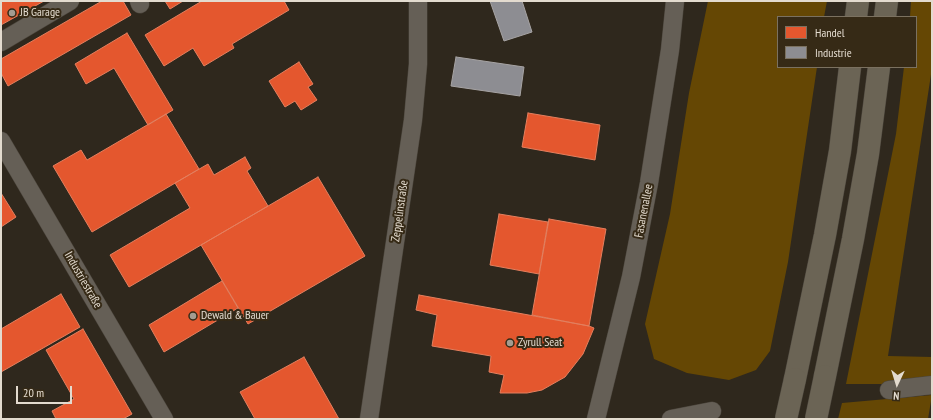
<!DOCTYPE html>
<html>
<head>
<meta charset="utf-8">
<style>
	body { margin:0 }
	#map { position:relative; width:933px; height:420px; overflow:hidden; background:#2f281d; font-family:"PT Sans Narrow",sans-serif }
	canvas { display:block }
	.frame { position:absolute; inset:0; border:2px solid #e3dbcf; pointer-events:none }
	.legend { position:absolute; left:777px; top:16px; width:140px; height:52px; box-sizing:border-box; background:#362a16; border:1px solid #7b7160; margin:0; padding:5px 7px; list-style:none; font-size:12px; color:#e3dbcf }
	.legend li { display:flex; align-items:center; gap:8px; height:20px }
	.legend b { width:20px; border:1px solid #7b7160 }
	.north { position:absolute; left:877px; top:364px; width:40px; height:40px; -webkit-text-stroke:3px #362a16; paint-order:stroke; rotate:184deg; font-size:11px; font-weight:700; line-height:16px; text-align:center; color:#e3dbcf }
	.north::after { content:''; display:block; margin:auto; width:14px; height:18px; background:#e3dbcf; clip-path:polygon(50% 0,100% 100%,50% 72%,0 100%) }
	.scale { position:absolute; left:16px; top:386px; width:56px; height:18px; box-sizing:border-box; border:2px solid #e3dbcf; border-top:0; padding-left:5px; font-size:12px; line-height:14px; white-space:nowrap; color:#e3dbcf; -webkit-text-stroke:3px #362a16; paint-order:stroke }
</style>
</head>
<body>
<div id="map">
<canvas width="933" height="420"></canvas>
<div class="frame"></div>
<ul class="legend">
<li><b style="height:11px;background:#e4572e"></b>Handel</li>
<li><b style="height:11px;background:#8d8d92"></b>Industrie</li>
</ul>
<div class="north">N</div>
<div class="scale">20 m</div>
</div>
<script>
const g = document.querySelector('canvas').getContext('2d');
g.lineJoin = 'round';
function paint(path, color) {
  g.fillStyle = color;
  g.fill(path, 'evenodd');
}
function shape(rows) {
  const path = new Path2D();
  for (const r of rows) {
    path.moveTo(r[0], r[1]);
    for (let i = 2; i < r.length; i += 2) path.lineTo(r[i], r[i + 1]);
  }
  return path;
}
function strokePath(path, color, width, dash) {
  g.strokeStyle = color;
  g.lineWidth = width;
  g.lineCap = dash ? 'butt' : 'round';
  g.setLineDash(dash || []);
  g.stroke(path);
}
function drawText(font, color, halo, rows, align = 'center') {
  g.font = font + ' "PT Sans Narrow",sans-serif';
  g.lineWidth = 4;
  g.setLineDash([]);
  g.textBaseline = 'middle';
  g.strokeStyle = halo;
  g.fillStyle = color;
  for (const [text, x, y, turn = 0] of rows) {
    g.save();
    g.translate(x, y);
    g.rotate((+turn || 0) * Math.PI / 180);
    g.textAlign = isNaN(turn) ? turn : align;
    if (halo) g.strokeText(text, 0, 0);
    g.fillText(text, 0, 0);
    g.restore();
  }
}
paint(shape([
	[708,1,827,1,824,17,778,17,778,67,817,67,788,262,770,351,756,370,729,380,687,373,654,359,645,324,670,214,689,93],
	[911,1,932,1,932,68,888,356,932,357,932,378,885,384,846,384,896,134,904,67,916,67,916,17,910,17],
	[932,395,928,419,838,419,842,403]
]), '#654704');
const shops = shape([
	[1,1,44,1,1,25,1,1],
	[102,1,123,1,131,15,8,86,1,73,1,59,102,1],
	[165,1,183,1,170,9,165,1],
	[202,1,284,1,289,10,232,44,234,48,204,66,193,48,164,66,145,35,202,1],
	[127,33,173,110,148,125,114,68,86,84,75,64,127,33],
	[299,62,313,84,308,87,317,100,301,110,295,101,285,107,269,81,299,62],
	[528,113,600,125,595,160,522,147,528,113],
	[166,114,199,169,92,232,53,166,81,150,87,160,166,114],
	[245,157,251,168,247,171,268,206,129,287,110,255,190,208,175,183,208,164,214,175,245,157],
	[318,177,365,256,248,324,201,245,318,177],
	[1,193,16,217,1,227,1,193],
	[499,214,548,222,539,274,490,265,499,214],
	[549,219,606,229,589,326,532,315,549,219],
	[222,281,238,308,164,352,149,325,222,281],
	[61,294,80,327,1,372,1,329,61,294],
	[419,295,589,326,594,328,583,354,565,377,542,390,527,393,500,393,504,375,489,372,491,356,432,346,437,315,416,310,419,295],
	[83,329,132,414,123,419,56,419,52,411,74,399,46,350,83,329],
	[304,357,339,419,255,419,240,392,304,357]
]);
paint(shops, '#e4572e');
strokePath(shops, '#e47f5e', 1);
const industry = shape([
	[490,1,522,1,532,32,504,41,490,1],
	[456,57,524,67,520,96,451,86,456,57]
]);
paint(industry, '#8d8d92');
strokePath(industry, '#a7a4a4', 1);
const minor = shape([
	[139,1,140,4],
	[1,42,70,1],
	[1,141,164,419],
	[889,390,932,385],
	[369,419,413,120,418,64,418,1],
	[596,419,631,277,649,183,670,50,675,1],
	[671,419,712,411]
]);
const highway = shape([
	[856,17,858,1],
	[885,17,887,1],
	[825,376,853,239,868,154,879,67],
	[795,379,825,235,840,151,850,67]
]);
strokePath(minor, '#4b453c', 19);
strokePath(highway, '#4b453c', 23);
strokePath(minor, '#655f56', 18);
strokePath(highway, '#6b6455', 22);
const highwayBridge = shape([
	[786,419,795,379],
	[816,419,825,376]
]);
strokePath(highwayBridge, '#4b453c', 23, []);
strokePath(highwayBridge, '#6b6455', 22);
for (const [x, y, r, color] of [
	[12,13,4,"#a49c91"],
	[193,316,4,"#a49c91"],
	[510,343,4,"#a49c91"]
]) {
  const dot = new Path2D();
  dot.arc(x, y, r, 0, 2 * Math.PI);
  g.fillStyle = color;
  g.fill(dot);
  strokePath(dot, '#362a16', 1.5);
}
drawText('12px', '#e3dbcf', '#362a16', [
	["JB Garage",20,13],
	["Dewald & Bauer",201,316],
	["Zyrull Seat",518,343]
], 'left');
drawText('12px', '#e3dbcf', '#362a16', [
	["Zeppelinstraße",400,211,-82],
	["Fasanenallee",644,211,-79],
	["Industriestraße",83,280,60]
]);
</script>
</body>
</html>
